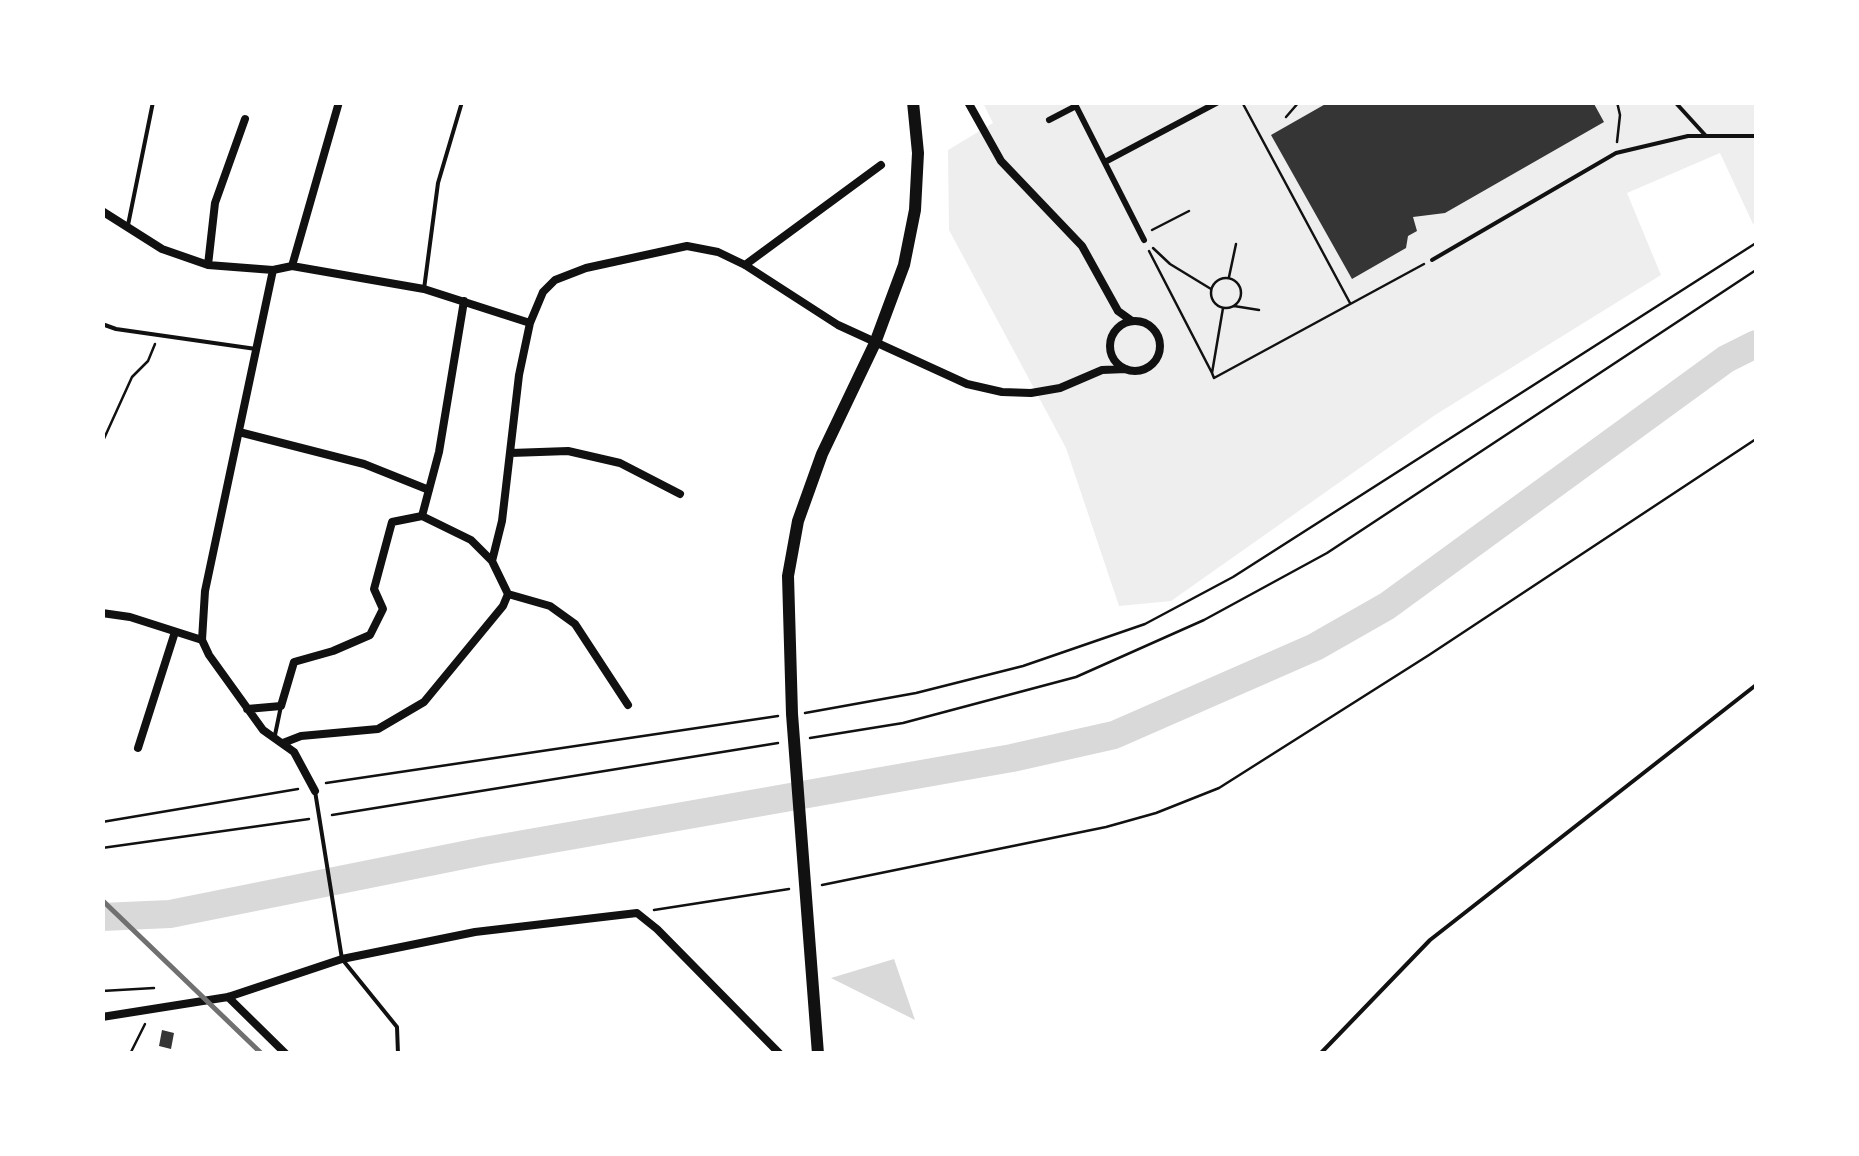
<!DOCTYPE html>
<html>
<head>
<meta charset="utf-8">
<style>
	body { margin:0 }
	#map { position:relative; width:1859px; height:1156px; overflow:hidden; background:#fff; font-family:"Titillium Web",sans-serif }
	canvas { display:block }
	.frame { position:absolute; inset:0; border:105px solid #fff; pointer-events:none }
</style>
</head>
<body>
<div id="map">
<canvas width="1859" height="1156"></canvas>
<div class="frame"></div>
</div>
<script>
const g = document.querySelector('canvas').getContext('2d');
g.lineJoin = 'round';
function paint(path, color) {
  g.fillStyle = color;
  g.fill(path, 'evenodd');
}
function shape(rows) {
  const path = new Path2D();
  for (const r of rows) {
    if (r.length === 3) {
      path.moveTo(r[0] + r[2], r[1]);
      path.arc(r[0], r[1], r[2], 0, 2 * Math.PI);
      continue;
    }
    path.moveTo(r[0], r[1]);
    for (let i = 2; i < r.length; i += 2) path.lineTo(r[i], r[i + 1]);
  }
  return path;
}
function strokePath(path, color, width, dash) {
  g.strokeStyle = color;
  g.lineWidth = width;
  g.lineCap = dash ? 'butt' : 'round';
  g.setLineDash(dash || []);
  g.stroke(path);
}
paint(shape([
	[983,103,1756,103,1756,222,1753,224,1720,153,1627,193,1661,275,1435,415,1171,601,1119,606,1066,448,949,230,948,150,993,123]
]), '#eee');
paint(shape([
	[894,959,915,1020,831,978]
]), '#d9d9d9');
strokePath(shape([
	[102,917,170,914,484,851,1012,758,1114,735,1315,647,1387,606,1726,359,1756,344]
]), '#d9d9d9', 28);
paint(shape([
	[1329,102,1593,102,1604,122,1445,213,1413,217,1417,231,1408,236,1406,248,1352,279,1271,135],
	[162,1030,174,1033,171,1049,159,1046]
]), '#353535');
strokePath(shape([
	[1242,102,1350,303],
	[1617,102,1620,115,1617,142],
	[1286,117,1299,102],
	[1152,230,1189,211],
	[1153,248,1170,264,1211,289],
	[1149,251,1212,373,1223,308],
	[1229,277,1236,244],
	[1226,293,15],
	[1234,306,1259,310],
	[1212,373,1214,378,1424,264],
	[102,443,132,377,148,361,155,344],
	[805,713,916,693,1023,666,1145,624,1233,577,1756,243],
	[810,738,903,723,1076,677,1204,620,1327,553,1756,270],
	[326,783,778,716],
	[332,815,778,743],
	[102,822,298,789],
	[102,848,309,819],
	[822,885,1106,827,1156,813,1219,788,1429,655,1756,439],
	[654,910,789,889],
	[102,991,154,988],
	[130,1054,145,1024]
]), '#111', 2.5);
strokePath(shape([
	[1675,102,1706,136],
	[128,225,153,102],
	[1432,260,1616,153,1688,136,1756,136],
	[424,289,438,183,462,102],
	[102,324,116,329,256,349],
	[275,735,281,706],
	[315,791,342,959,397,1027,398,1054],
	[1320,1054,1430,940,1756,685]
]), '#111', 4);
strokePath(shape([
	[1049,120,1076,106,1144,240],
	[1105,162,1218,102]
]), '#111', 6);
strokePath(shape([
	[968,102,1001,161,1082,246,1118,311,1132,321],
	[102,211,162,249,208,265,273,270,292,266,424,289,530,323],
	[208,265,215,203,245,119],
	[745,265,881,165],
	[292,266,339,102],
	[273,270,205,591,202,640,209,655,263,730,294,752,315,791],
	[464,301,439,452,422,516,471,540,492,561],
	[1135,346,25],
	[239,432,364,464,429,490],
	[511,453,568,451,620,463,680,494],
	[508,594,550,606,575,624,628,705],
	[102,613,130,617,202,640],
	[247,709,281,706,294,662,333,651,370,635,383,609,374,589,392,522,422,516],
	[283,743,301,736,378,729,424,702,503,606,508,594,492,561,502,521,519,375,530,323,543,292,555,280,586,268,687,246,718,252,745,265,838,325,967,384,1002,392,1031,393,1060,388,1102,370,1126,369],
	[138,748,175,632],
	[228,997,286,1054],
	[102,1017,228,997,342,959,475,932,637,913,657,929,780,1054]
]), '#111', 8);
strokePath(shape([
	[818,1054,792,714,788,576,798,521,822,454,875,343,904,265,915,210,918,153,913,102]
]), '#111', 12);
strokePath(shape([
	[102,900,262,1054]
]), '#707070', 5);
</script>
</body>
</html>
